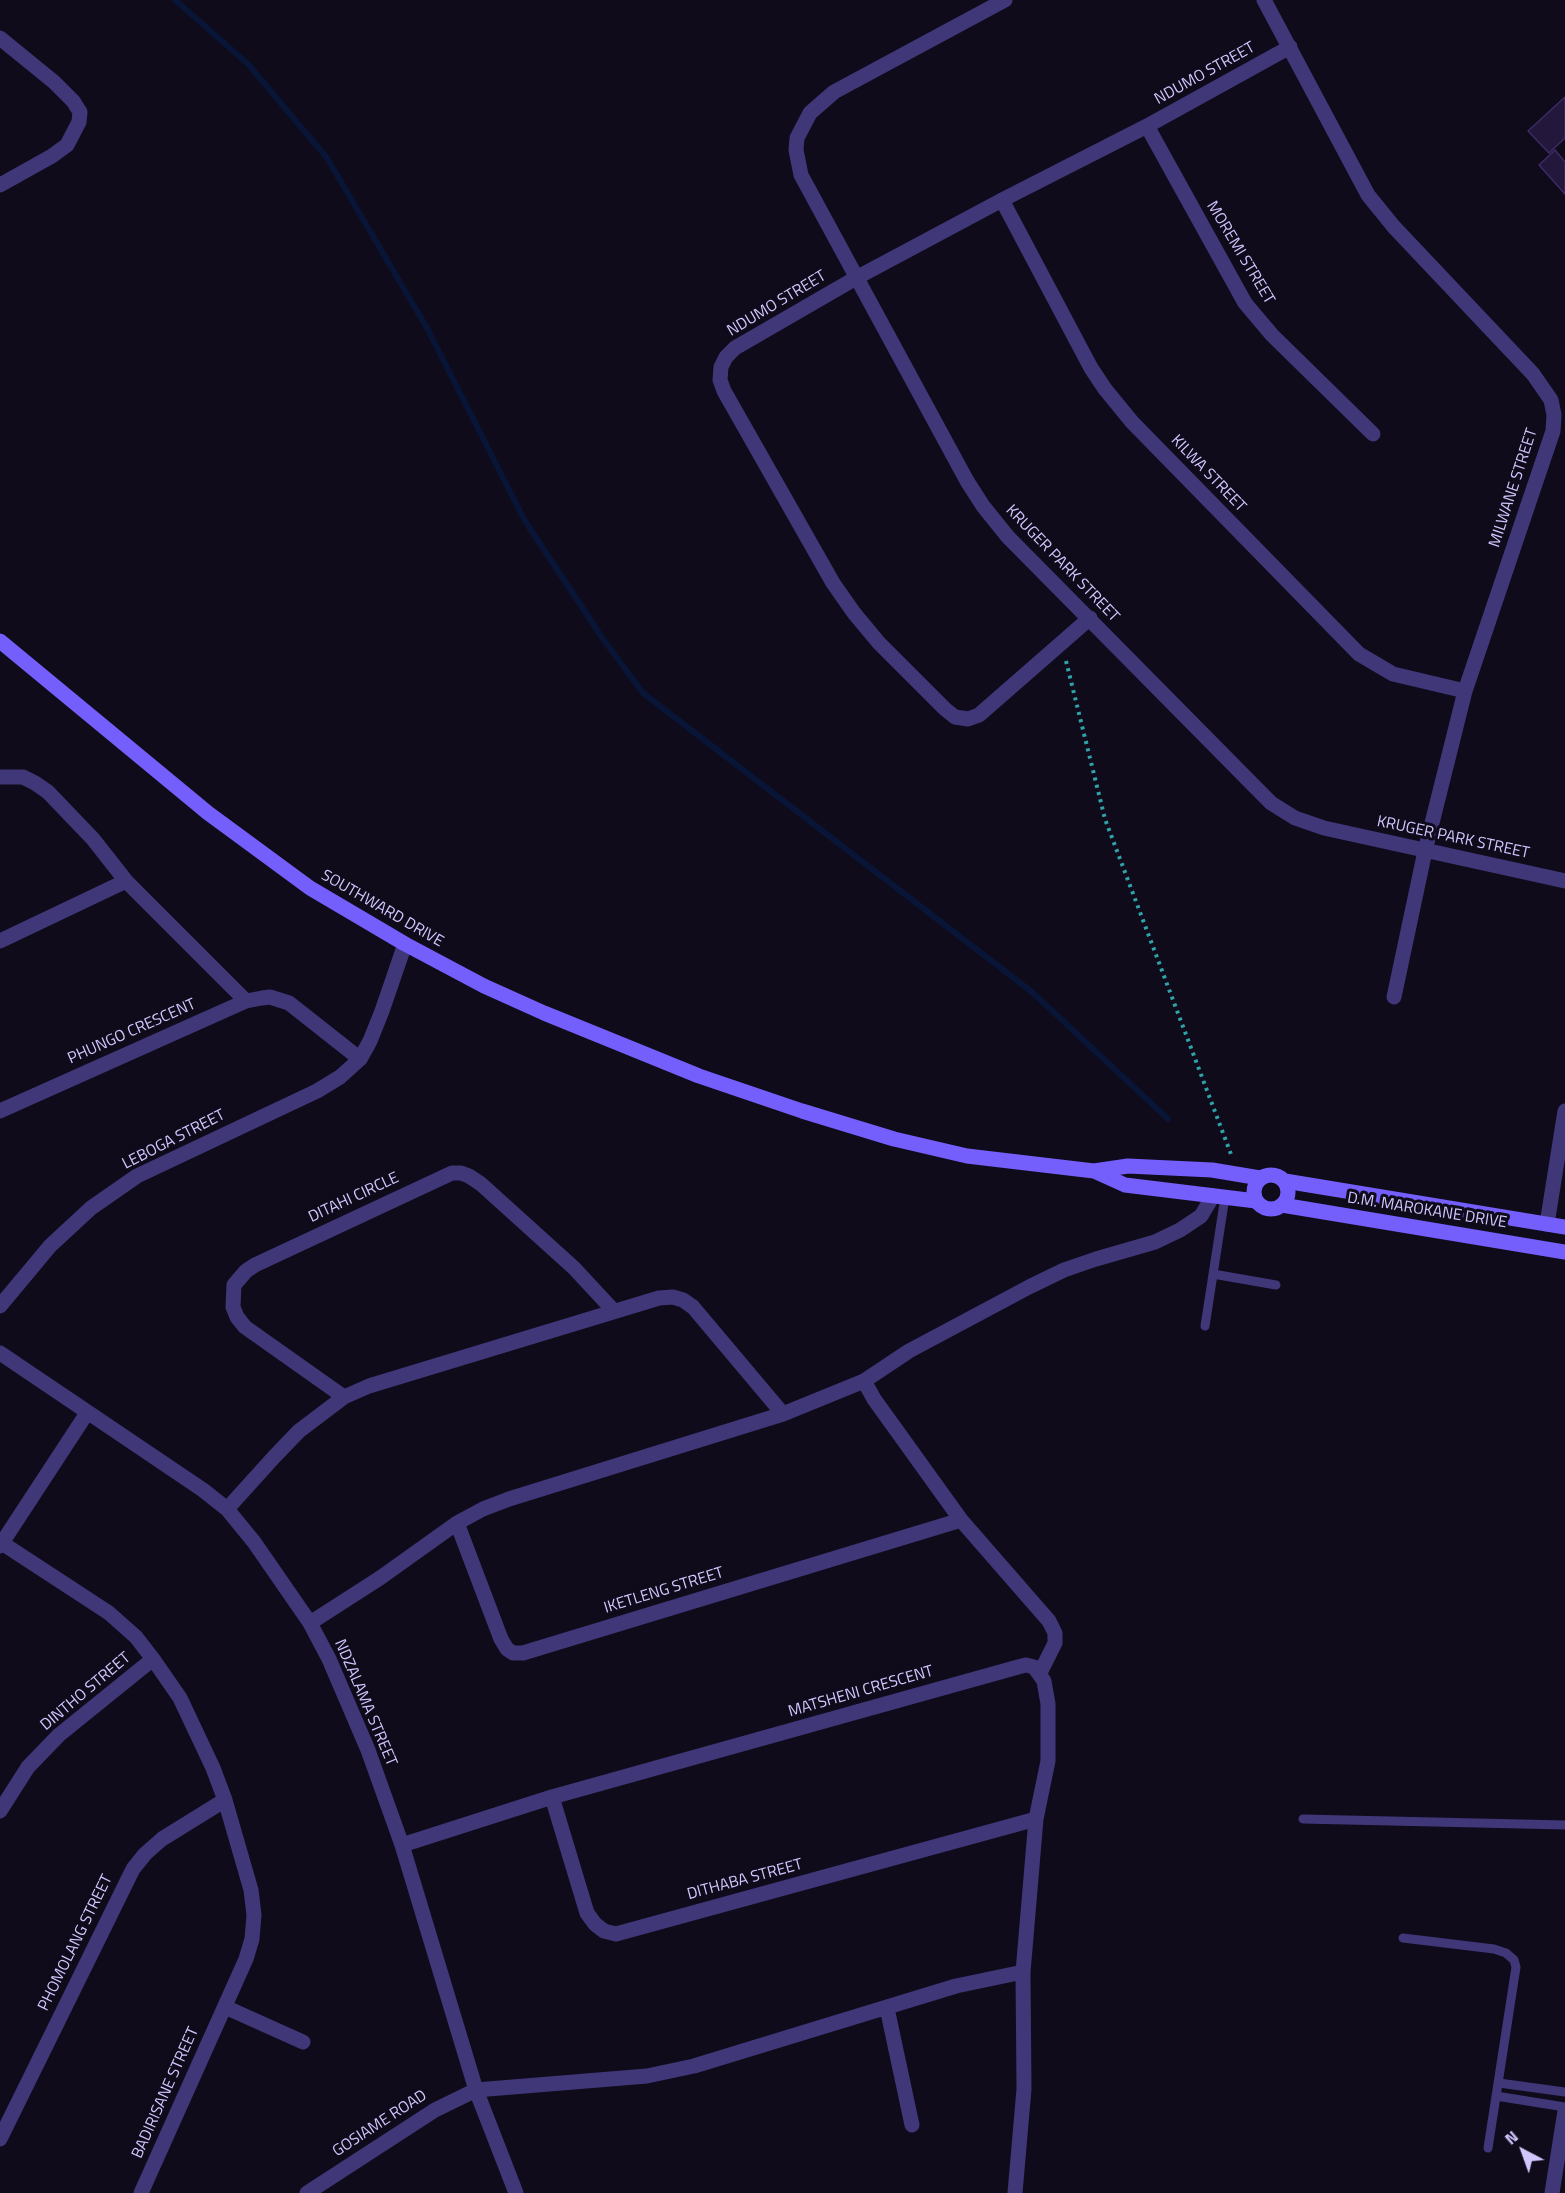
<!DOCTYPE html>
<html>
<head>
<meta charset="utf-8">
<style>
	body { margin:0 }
	#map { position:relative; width:1565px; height:2193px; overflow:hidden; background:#0f0b1b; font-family:"Titillium Web",sans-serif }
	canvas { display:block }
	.north { position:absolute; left:1493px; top:2121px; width:60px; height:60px; -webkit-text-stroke:4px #0f0b1b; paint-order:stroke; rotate:319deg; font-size:16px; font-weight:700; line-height:24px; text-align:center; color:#d2c6fe }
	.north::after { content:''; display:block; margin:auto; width:21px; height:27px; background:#d2c6fe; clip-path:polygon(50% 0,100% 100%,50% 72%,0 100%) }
</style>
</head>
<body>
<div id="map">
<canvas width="1565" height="2193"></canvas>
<div class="north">N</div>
</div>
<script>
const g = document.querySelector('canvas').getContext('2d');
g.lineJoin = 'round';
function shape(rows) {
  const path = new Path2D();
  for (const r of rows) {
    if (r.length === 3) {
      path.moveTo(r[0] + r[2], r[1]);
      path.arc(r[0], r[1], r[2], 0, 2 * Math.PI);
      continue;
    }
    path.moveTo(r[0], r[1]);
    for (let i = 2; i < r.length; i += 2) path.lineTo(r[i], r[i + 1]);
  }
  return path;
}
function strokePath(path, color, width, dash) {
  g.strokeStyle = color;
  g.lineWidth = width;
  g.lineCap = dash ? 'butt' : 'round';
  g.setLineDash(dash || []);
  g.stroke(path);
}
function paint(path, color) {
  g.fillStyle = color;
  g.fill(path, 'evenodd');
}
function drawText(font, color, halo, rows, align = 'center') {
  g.font = font + ' "Titillium Web",sans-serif';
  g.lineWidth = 6;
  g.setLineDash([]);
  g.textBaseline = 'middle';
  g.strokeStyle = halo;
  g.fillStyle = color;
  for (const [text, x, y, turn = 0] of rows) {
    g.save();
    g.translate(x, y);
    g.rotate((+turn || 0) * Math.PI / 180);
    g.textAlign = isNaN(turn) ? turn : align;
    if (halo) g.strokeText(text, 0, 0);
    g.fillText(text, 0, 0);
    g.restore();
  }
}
strokePath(shape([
	[175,0,248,64,327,158,427,328,525,521,603,639,643,693,1032,992,1168,1119]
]), '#091536', 6);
const building = shape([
	[1565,97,1565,138,1549,153,1528,131,1565,97],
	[1555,150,1565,162,1565,194,1539,165,1555,150]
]);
paint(building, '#23183b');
strokePath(building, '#3d2a67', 1.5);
strokePath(shape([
	[1066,661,1105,819,1232,1157]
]), '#2fa3a9', 4, [3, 4.5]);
strokePath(shape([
	[1213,1274,1276,1285],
	[1205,1326,1225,1197],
	[1303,1819,1565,1825],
	[1403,1938,1494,1949,1506,1953,1514,1960,1516,1967,1488,2148],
	[1499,2083,1565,2092],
	[1496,2096,1565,2107]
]), '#403779', 9);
strokePath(shape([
	[1005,0,834,92,810,113,797,138,796,150,801,175,967,481,983,506,1008,537,1271,803,1295,818,1324,828,1565,881],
	[1264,0,1368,195,1394,227,1533,374,1551,400,1554,415,1553,431,1465,691,1425,851,1394,997],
	[0,38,54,82,73,101,80,112,79,122,67,145,52,156,0,185],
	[1147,126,1245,303,1272,335,1373,434],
	[1002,200,1091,368,1105,389,1132,422,1359,654,1393,674,1465,691],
	[1090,618,979,715,968,719,955,717,945,709,879,643,854,613,833,583,724,391,720,380,721,367,726,357,735,348,856,278,1002,200,1147,126,1290,47],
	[0,777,23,777,35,783,48,792,93,839,126,881,246,1001],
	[0,941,126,881],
	[0,1111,246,1001,262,998,270,997,289,1003,360,1059],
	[1547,1224,1565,1111],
	[0,1306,50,1246,91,1208,137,1176,317,1091,340,1077,360,1059,370,1041,382,1011,405,944],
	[0,1353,203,1490,227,1509,254,1542,310,1623,329,1659,368,1750,402,1845,476,2090,516,2193],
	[864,1381,909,1351,1029,1287,1064,1270,1096,1259,1155,1242,1180,1230,1201,1216,1213,1196],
	[344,1397,245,1327,237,1317,233,1307,234,1285,246,1271,255,1265,452,1173,461,1173,469,1176,481,1184,574,1268,613,1310],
	[227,1509,274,1457,299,1431,344,1397,369,1386,659,1298,673,1297,683,1300,693,1307,783,1414],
	[457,1523,501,1639,507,1649,513,1653,523,1653,961,1520],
	[2,1543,109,1613,136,1637,153,1659,180,1698,213,1768,225,1800,251,1890,254,1915,252,1939,246,1959,141,2193],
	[0,1546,87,1413],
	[310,1623,380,1578,457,1523,483,1509,509,1499,783,1414,864,1381,874,1399,961,1520,1049,1621,1055,1633,1055,1643,1040,1673],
	[552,1797,587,1913,595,1924,604,1931,616,1934,1036,1819],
	[0,1811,28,1767,59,1735,153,1659],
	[402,1845,552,1797,1018,1667,1026,1665,1034,1667,1044,1681,1048,1704,1048,1761,1036,1819,1023,1972,1024,2089,1015,2193],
	[225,2007,303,2042],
	[887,2008,912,2125],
	[0,2139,133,1869,145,1854,162,1839,225,1800],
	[307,2193,435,2110,476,2090,647,2076,694,2066,956,1986,1023,1972],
	[1552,2193,1565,2111]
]), '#403779', 15);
strokePath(shape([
	[0,641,208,813,310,888,405,944,484,986,544,1013,699,1076,802,1111,894,1139,967,1156,1094,1171,1128,1166,1212,1170,1260,1178],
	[1094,1171,1125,1185,1256,1201],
	[1271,1192,17],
	[1285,1181,1565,1227],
	[1282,1205,1565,1252]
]), '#745ffc', 15);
drawText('16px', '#d2c6fe', '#0f0b1b', [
	["NDUMO STREET",1205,74,-29],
	["MOREMI STREET",1240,253,59],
	["NDUMO STREET",777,304,-31],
	["KILWA STREET",1208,474,46],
	["MILWANE STREET",1514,488,-72],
	["KRUGER PARK STREET",1062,564,46],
	["KRUGER PARK STREET",1453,838,12],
	["SOUTHWARD DRIVE",382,909,30],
	["PHUNGO CRESCENT",132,1032,-24],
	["LEBOGA STREET",174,1140,-27],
	["DITAHI CIRCLE",354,1198,-25],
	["D.M. MAROKANE DRIVE",1427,1211,9],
	["IKETLENG STREET",664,1591,-17],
	["DINTHO STREET",86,1692,-40],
	["MATSHENI CRESCENT",861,1692,-16],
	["NDZALAMA STREET",365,1703,67],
	["DITHABA STREET",745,1880,-15],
	["PHOMOLANG STREET",76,1943,-64],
	["BADIRISANE STREET",166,2093,-66],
	["GOSIAME ROAD",380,2124,-33]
]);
</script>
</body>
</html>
